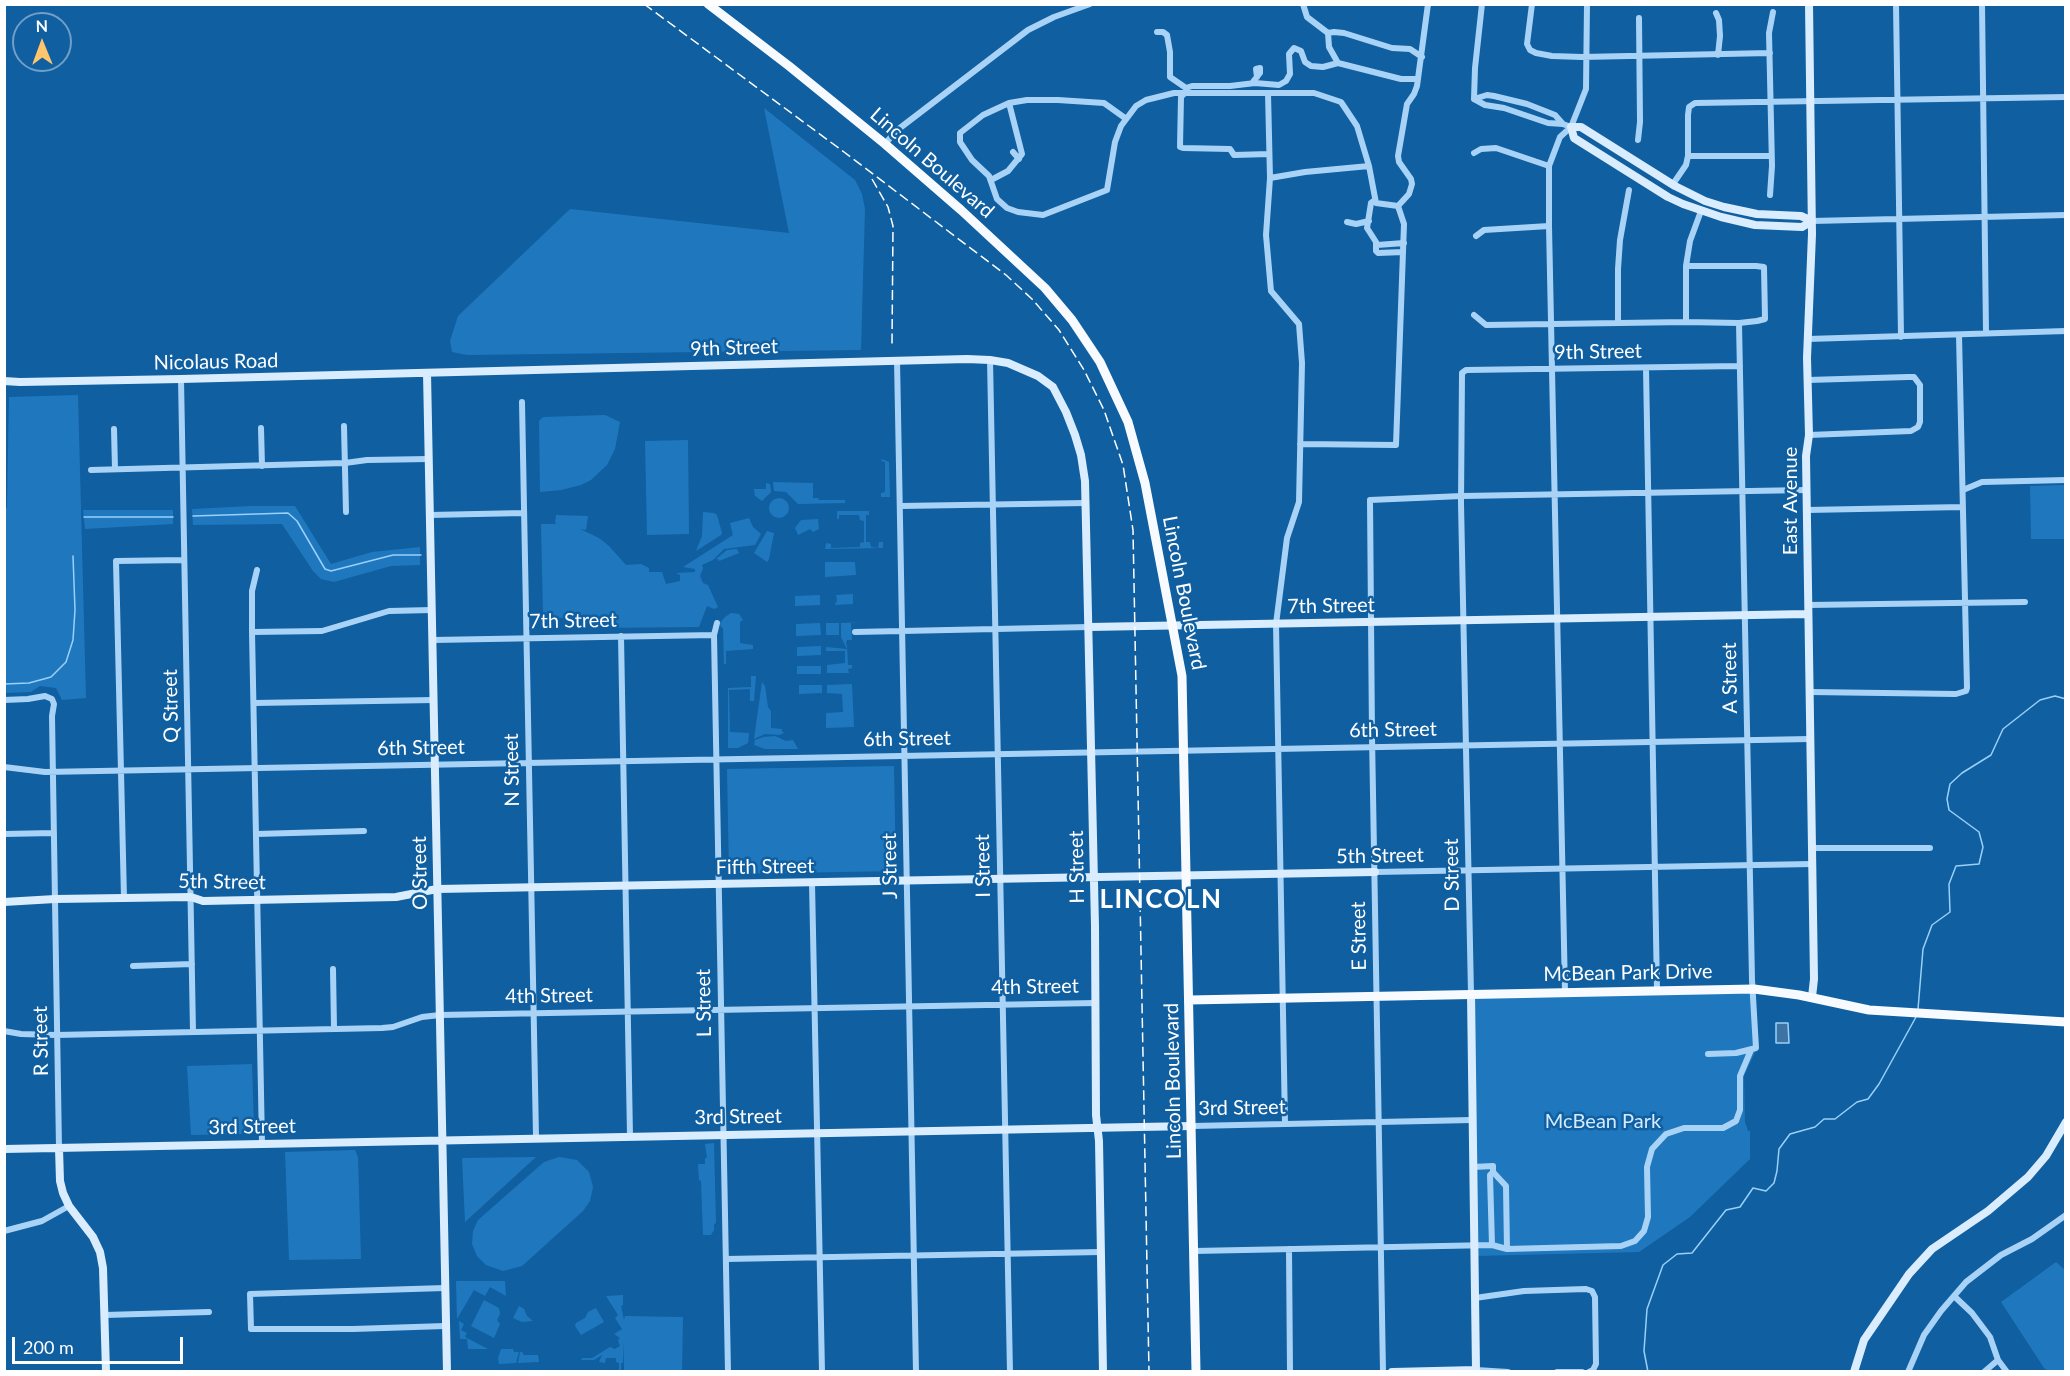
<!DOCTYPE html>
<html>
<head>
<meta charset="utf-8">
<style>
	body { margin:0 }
	#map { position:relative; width:2070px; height:1376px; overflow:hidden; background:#105fa1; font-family:Lato,sans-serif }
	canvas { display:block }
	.frame { position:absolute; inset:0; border:6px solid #fff; pointer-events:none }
	.north { position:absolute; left:12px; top:12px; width:60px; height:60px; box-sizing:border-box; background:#105fa1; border:2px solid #709fc7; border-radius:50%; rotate:359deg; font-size:16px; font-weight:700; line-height:24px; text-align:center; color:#fff }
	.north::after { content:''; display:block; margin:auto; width:21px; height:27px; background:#ffc56d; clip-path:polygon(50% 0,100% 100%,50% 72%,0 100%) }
	.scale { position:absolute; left:12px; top:1337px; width:171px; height:27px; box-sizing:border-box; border:3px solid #fff; border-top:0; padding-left:8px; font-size:18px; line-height:21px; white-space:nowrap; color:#fff; -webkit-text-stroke:4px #105fa1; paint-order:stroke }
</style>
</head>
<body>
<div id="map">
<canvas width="2070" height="1376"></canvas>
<div class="frame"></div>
<div class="north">N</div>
<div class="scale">200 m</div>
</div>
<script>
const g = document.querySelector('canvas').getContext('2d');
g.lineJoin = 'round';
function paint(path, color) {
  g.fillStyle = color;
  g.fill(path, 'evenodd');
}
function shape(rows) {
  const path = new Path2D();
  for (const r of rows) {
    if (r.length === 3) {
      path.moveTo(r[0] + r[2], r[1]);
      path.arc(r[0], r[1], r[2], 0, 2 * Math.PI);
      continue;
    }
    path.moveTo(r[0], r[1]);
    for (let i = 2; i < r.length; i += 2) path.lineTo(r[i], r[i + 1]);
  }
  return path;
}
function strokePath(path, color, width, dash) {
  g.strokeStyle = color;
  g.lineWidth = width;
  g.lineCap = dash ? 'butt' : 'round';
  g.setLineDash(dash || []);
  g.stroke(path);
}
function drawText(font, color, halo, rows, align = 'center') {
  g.font = font + ' Lato,sans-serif';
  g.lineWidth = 5;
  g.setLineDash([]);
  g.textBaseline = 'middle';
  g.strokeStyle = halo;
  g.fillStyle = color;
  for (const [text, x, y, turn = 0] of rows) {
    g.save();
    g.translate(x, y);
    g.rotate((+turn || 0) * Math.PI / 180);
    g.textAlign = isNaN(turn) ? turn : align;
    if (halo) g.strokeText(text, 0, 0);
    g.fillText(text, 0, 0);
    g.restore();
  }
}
paint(shape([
	[764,108,855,180,862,194,865,209,861,350,467,355,452,352,450,341,458,316,570,209,789,233],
	[78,395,86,698,62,700,56,688,40,686,31,692,5,693,4,510,7,508,9,397],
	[605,415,620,422,615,449,607,465,591,480,581,485,561,490,540,492,539,421,543,417],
	[688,440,689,534,647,535,645,441],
	[882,459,889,462,890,497,881,497,881,493,885,492,885,462,881,461],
	[773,482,813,483,813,498,818,498,819,500,845,500,845,503,798,504,786,492,774,491],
	[766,483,770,484,771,492,762,501,755,496,754,489,766,489],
	[2065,485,2065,539,2031,539,2030,486],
	[779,508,10],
	[251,506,295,506,331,564,372,552,420,547,420,565,391,566,334,582,321,579,313,571,282,524,193,525,192,509],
	[83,510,173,510,173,524,85,529],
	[837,511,869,511,869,515,866,515,866,542,870,542,871,547,878,548,879,542,883,542,883,548,825,549,826,543,831,544,831,548,860,547,860,543,864,542,864,521,860,520,859,515,839,515,839,519,837,519],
	[703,512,714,513,717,515,722,533,721,535,696,551,702,536],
	[556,515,588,516,586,530,580,529,599,538,609,546,626,565,641,564,649,568,649,572,662,572,666,584,680,581,680,575,676,573,695,572,695,569,683,567,733,535,730,523,749,518,753,527,761,534,755,545,724,549,713,560,702,565,703,569,700,576,703,583,708,585,718,607,714,609,707,606,699,627,597,628,597,617,547,618,543,614,541,524,557,524,555,523],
	[818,519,819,529,813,532,810,529,798,535,795,528,801,520],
	[767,531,774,533,769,559,767,562,754,553],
	[737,549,739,553,719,561,718,559,716,559,727,550],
	[825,562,855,562,856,575,825,577],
	[853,594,853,604,835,605,837,600,836,595],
	[820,595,820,605,795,606,795,596],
	[731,613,739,614,743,620,740,622,740,643,753,645,753,649,726,651,726,664,724,664,723,628,721,627,720,623,725,617],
	[866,622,851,623,852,640,847,640,846,643,847,646,848,665,852,665,852,668,848,669,849,673,827,673,827,665,845,663,845,651,826,651,826,647,847,649,841,637,841,623],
	[820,623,821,635,796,636,796,624],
	[826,623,839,623,839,635,826,635],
	[821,646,821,655,797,656,797,647],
	[797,666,821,666,821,674,797,674],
	[751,676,756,676,754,701,750,701,750,689,729,690,730,732,749,733,748,743,738,748,728,748,728,688,751,687],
	[762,682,765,686,768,707,771,711,771,728,782,729,782,732,785,732,780,735,765,734,754,739],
	[852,684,854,727,826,728,826,713,843,712,842,694,827,693,827,685],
	[799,685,822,685,822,693,799,694],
	[775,736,786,741,793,740,798,749,765,749,754,745,755,740,763,737],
	[894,766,896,871,729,874,727,769],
	[1754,993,1756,1050,1744,1076,1745,1122,1748,1131,1750,1131,1750,1159,1690,1217,1639,1252,1476,1256,1472,997],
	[252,1064,254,1127,251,1132,241,1134,191,1135,187,1066],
	[714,1143,716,1223,714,1224,714,1230,711,1235,703,1235,701,1181,699,1180,698,1164,705,1164,705,1158,707,1158,705,1144],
	[355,1150,358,1157,361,1259,289,1260,285,1152],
	[536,1157,465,1222,462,1158],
	[559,1157,577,1160,589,1172,593,1187,590,1201,583,1211,522,1266,503,1271,486,1265,477,1256,472,1244,473,1231,478,1220,544,1162],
	[2056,1262,2065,1270,2065,1371,2048,1371,2044,1368,2001,1302],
	[456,1281,505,1281,506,1296,490,1287,485,1296,474,1290,457,1319],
	[623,1295,623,1305,621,1306,624,1320,625,1316,683,1317,682,1371,624,1371,624,1341,623,1363,621,1363,621,1371,624,1371,616,1371,619,1369,619,1363,616,1362,616,1358,606,1358,605,1363,599,1362,602,1355,594,1360,581,1360,582,1358,592,1358,610,1347,615,1349,620,1346,618,1340,620,1338,614,1334,622,1329,615,1318,618,1315,606,1296],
	[484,1300,499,1308,500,1314,497,1320,500,1324,494,1338,471,1326],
	[519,1306,524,1309,527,1316,533,1321,522,1322,513,1318],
	[596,1308,604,1322,581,1335,575,1326,576,1323,585,1318,588,1312],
	[459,1321,464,1324,461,1330,467,1333,465,1337,488,1349,468,1349,467,1339,460,1339],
	[501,1349,513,1349,514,1352,519,1352,516,1363,499,1364,498,1358],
	[520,1352,522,1352,524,1355,538,1355,539,1362,518,1363]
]), '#1f78be');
const water = shape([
	[1776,1023,1788,1023,1789,1043,1776,1043,1776,1023]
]);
paint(water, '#3d74a3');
strokePath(water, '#9ad0f9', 1.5);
strokePath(shape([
	[193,516,288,513,297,521,325,569,331,571,393,555,421,555],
	[84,517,173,517],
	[4,684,29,683,51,677,66,662,73,640,75,610,73,556],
	[1918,1009,1923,949,1932,925,1950,912,1949,884,1956,866,1979,864,1983,847,1979,832,1949,810,1947,799,1950,784,1962,773,1991,755,2003,729,2040,700,2055,696,2066,699],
	[1648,1372,1644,1351,1647,1309,1663,1265,1677,1254,1692,1253,1726,1210,1740,1207,1753,1188,1766,1191,1774,1183,1777,1171,1779,1149,1790,1134,1815,1127,1824,1119,1835,1119,1857,1102,1868,1099,1879,1084,1916,1017]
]), '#9ad0f9', 1.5);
strokePath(shape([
	[1532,4,1527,44,1530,50,1536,53,1552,56,1582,57,1770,53],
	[1896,4,1901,337],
	[1982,4,1986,332],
	[1716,13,1719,20,1720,36,1718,55],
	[1157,32,1163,32,1167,35,1170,52,1170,77,1186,88,1192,86,1230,86,1255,83,1279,85,1286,81,1290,74,1289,54,1294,48,1301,51,1305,62,1311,66,1323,67,1338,63,1329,47,1328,33,1307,17,1303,4],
	[1328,33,1334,32,1344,33,1392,48,1410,49,1422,57],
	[1338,63,1401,79,1418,79],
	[1252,83,1260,73,1260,68,1256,69,1257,77],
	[1186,92,1181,97,1180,147,1183,148,1230,149,1234,155,1269,154],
	[1268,93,1270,178],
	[1474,99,1485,105,1504,108,1548,123,1563,124,1571,127],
	[1474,99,1487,95,1494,96,1527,104,1555,115,1563,124],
	[1474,99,1475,68,1482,4],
	[1125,118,1104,103,1058,100,1027,100,1009,103,983,115,960,133,960,142,972,160,989,176,997,199,1007,208,1018,212,1043,215,1107,190,1115,142,1121,126,1136,106,1146,100,1174,93,1314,93,1341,102,1357,126,1369,166,1376,203,1398,206,1404,224,1396,445,1300,444],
	[1638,140,1640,122,1639,18],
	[885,144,896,131,1028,30,1054,17,1090,4],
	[1013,152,1019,159],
	[1474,153,1481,149,1496,148,1549,166],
	[1688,156,1771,156],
	[991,180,1008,171,1022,154,1009,103],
	[1673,184,1686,165,1688,156,1688,115,1689,107,1695,103,2066,97],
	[1770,195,1772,166,1769,33,1773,12],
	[1375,200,1371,203,1367,228,1376,242,1376,251,1378,253,1403,252],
	[1398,206,1409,194,1412,184,1411,179,1399,162,1398,156,1407,104,1414,94,1417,86,1428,4],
	[1812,221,2066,215],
	[1347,222,1356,224,1369,221],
	[1476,236,1484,230,1549,226],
	[1377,245,1404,243],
	[1686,266,1690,241,1701,211],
	[1474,315,1486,325,1686,322,1739,323,1757,321,1765,319,1764,267,1756,266,1686,266,1686,322],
	[1618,323,1618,269,1620,240,1629,190],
	[1808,339,2066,331],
	[897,360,916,1372],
	[990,360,1010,1372],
	[1646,368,1657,990],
	[181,379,193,1032],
	[1808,380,1908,377,1914,377,1920,385,1920,422,1918,427,1911,431,1809,435],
	[522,402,536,1137],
	[344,426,346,512],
	[261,428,262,466],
	[114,429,115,469],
	[91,470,345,463,367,460,429,459],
	[1963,490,1982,482,2066,480],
	[900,506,1086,503],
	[1807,510,1963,507],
	[430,515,524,513],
	[257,570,252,591,252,632,262,1143],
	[1808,605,2025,602],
	[717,623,714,635,728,1372],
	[252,632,322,631,389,611,432,610],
	[855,632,1089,627],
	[621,636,630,1136],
	[433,640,714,635],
	[1810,692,1956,694,1966,691,1967,688,1959,335],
	[4,700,28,699,45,696,52,699,54,704,52,716,59,1148],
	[254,703,434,700],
	[4,767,45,772,1810,739],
	[4,834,54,833],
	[256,834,364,831],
	[1812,848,1930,848],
	[1375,872,1812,864],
	[812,883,822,1372],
	[124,898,116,561,184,560],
	[133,966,192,964],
	[333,969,334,1028],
	[1565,992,1549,226,1549,166,1560,137,1571,127,1586,89,1587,4],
	[1471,994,1461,503,1462,373,1466,370,1740,366],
	[4,1031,21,1034,56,1035,382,1028,393,1027,422,1017,440,1015,1096,1003],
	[1708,1054,1736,1053,1756,1048,1752,980,1739,323],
	[1285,1124,1276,624,1287,538,1299,502,1302,363,1299,324,1271,291,1266,235,1270,178,1305,172,1369,166],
	[1192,1126,1472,1120],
	[1473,1167,1493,1166,1493,1172],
	[4,1231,42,1221,69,1206],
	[1492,1245,1490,1175,1493,1172,1506,1186,1507,1249],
	[1289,1249,1290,1372],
	[1194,1251,1492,1245,1507,1249,1621,1246,1635,1241,1644,1231,1648,1217,1647,1167,1652,1149,1666,1134,1684,1128,1723,1128,1736,1121,1740,1110,1740,1076,1751,1050],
	[726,1259,1101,1252],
	[445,1288,250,1294,251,1329,353,1329,445,1326],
	[1954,1296,1972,1313,1990,1337,1998,1360,2007,1372],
	[1475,1298,1524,1291,1586,1289,1592,1291,1595,1297,1596,1364,1593,1370,1589,1372],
	[105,1315,209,1312],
	[1476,1370,1508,1372],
	[1383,1372,1372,736,1370,500,1462,496,1807,490],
	[1557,1372,1582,1372],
	[1908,1372,1924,1335,1941,1311,1966,1282,2001,1255,2032,1239,2066,1215],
	[1984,1372,1998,1360]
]), '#a9d3f6', 6);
strokePath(shape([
	[1809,4,1812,234,1807,358,1809,435,1806,456,1814,979,1812,997],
	[1571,127,1581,127,1675,186,1705,201,1724,207,1757,214,1801,216,1812,221,1802,227,1755,225,1721,217,1683,204,1668,197,1574,138,1571,127],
	[427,373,447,1372],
	[4,381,20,382,181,379,967,359,990,360,1008,363,1038,376,1053,387,1066,412,1075,435,1081,455,1085,481,1095,926,1096,1115,1099,1141,1103,1372],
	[1089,627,1808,614],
	[4,902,55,899,191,897,203,901,396,897,437,889,1375,872],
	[59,1148,60,1181,63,1193,69,1206,93,1237,100,1252,103,1268,106,1372],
	[4,1149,1192,1126],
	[1392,1372,1476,1370,1471,994],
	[1854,1372,1864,1340,1909,1274,1932,1249,1988,1211,2028,1177,2046,1156,2066,1122]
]), '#d9edfe', 8);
strokePath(shape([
	[708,4,789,66,885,144,961,210,1045,288,1072,320,1100,362,1128,422,1145,483,1182,676,1196,1372],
	[1189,1000,1754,989,1799,995,1869,1010,2066,1022]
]), '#f7fbff', 9);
strokePath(shape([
	[644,4,844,152,1006,275,1032,299,1059,330,1084,370,1104,410,1123,465,1133,530,1149,1372],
	[872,179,888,207,893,226,892,345]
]), '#fff', 1.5, [10, 4.5]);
drawText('20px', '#fff', '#105fa1', [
	["Lincoln Boulevard",932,163,41],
	["9th Street",734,348,-2],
	["9th Street",1598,352,-1],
	["Nicolaus Road",216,362,-1],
	["East Avenue",1791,501,-90],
	["Lincoln Boulevard",1184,593,79],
	["7th Street",1331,606,-1],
	["7th Street",573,621,-1],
	["A Street",1730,678,-91],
	["Q Street",171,706,-91],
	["6th Street",1393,730,-1],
	["6th Street",907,739,-1],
	["6th Street",421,748,-1],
	["N Street",512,770,-91],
	["5th Street",1380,856,-1],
	["J Street",890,866,-91],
	["I Street",983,866,-91],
	["Fifth Street",765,867,-1],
	["H Street",1077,867,-91],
	["O Street",420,873,-91],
	["D Street",1452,875,-91],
	["5th Street",222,882,1],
	["E Street",1359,936,-91],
	["McBean Park Drive",1628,973,-1],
	["4th Street",1035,987,-1],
	["4th Street",549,996,-1],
	["L Street",704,1003,-91],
	["R Street",41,1041,-91],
	["Lincoln Boulevard",1173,1081,-91],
	["3rd Street",1242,1108,-1],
	["3rd Street",738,1117,-1],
	["3rd Street",252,1127,-1]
]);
drawText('20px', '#d2ebfe', '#105fa1', [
	["McBean Park",1603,1122]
]);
g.letterSpacing = '1.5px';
drawText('bold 26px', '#fff', '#105fa1', [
	["LINCOLN",1161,900]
]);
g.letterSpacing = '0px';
</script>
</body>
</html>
